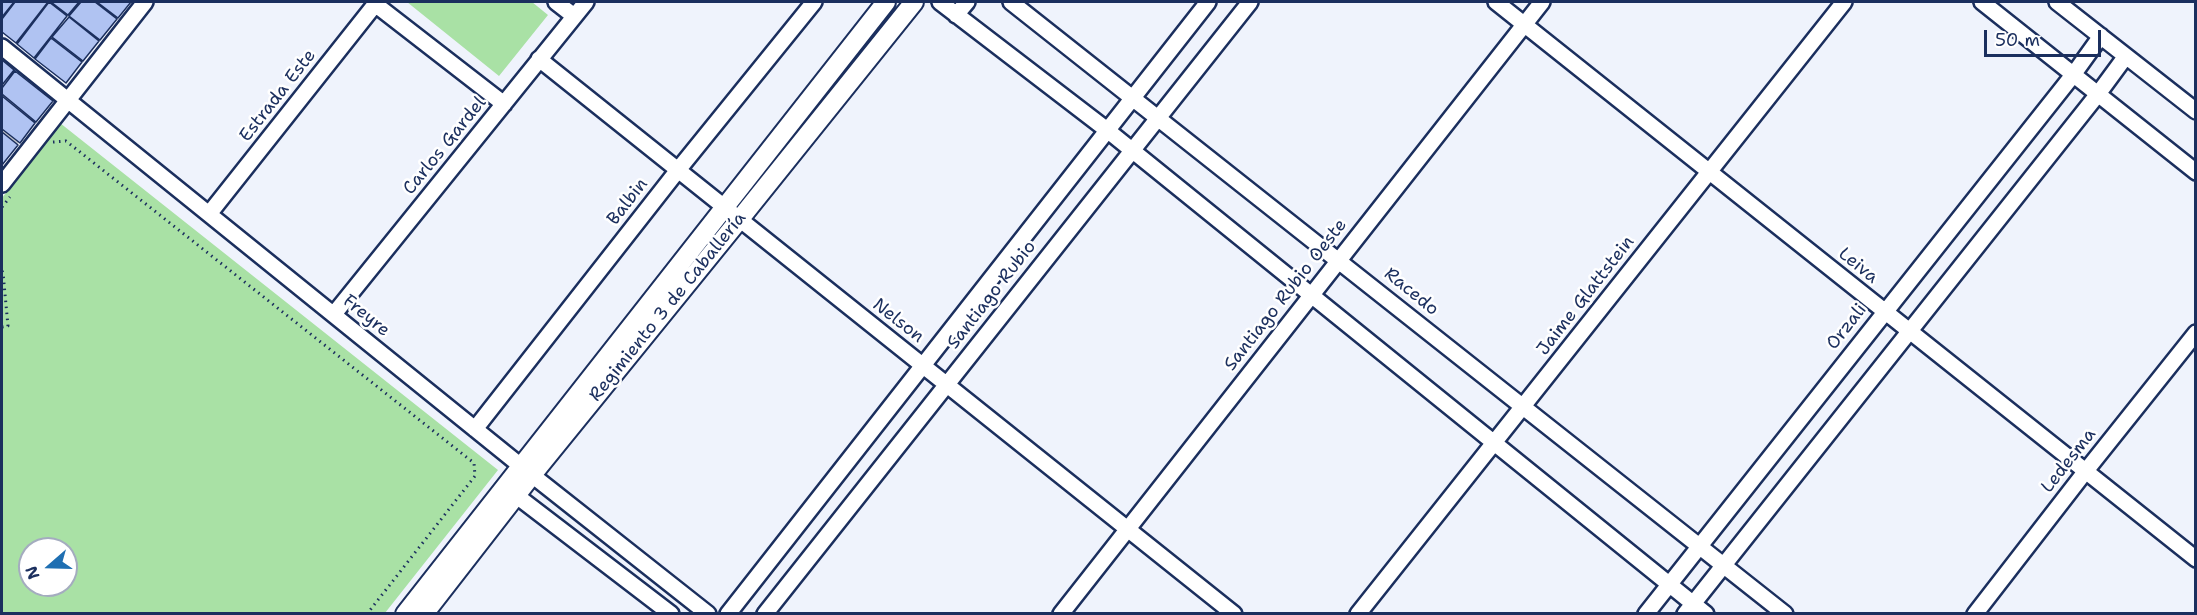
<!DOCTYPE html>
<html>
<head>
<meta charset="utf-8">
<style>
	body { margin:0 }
	#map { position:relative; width:2197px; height:615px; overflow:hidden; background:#eff3fc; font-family:"Shantell Sans",sans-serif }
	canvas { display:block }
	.frame { position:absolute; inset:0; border:3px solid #1b2f5e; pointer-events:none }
	.north { position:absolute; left:18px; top:537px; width:60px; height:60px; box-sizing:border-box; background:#fff; border:2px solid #a4acbf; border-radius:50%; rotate:250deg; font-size:16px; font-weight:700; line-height:24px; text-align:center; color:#1b2f5e }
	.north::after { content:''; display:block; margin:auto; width:21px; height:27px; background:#1f6fb2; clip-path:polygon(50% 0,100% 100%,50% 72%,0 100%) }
	.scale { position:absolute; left:1984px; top:30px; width:117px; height:27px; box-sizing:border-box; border:3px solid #1b2f5e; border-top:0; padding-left:8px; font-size:18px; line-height:21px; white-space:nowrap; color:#1b2f5e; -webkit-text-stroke:4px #fff; paint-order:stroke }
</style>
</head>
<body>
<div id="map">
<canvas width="2197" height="615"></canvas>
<div class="frame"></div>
<div class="north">N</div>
<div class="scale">50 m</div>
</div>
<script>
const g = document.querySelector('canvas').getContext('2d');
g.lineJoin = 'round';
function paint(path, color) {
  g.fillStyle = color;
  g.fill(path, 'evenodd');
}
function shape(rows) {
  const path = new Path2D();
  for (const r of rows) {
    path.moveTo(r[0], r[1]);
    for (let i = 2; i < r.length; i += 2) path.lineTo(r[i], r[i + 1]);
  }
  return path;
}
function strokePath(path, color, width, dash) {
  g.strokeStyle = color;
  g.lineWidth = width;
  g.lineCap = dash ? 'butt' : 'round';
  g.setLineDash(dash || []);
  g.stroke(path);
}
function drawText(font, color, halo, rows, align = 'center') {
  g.font = font + ' "Shantell Sans",sans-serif';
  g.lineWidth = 5;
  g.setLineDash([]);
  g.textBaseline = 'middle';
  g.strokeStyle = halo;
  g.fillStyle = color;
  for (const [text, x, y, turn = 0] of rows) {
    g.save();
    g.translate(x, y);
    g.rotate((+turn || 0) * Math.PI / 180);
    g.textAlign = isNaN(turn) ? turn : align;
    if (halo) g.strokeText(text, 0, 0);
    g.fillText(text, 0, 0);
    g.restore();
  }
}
paint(shape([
	[407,2,532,2,548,15,499,76],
	[60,123,498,470,385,613,2,613,2,198],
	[30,549,66,549,66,585,30,585]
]), '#a9e1a5');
paint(shape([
	[2,2,79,2,46,42,48,44,83,2,130,2,73,74,46,44,34,56,2,30,2,22,8,14,6,13,2,17],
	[2,48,19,62,2,84],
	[23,65,58,93,38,116,2,166,2,90]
]), '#0003');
const building = shape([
	[2,2,14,2,2,17,2,2],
	[15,2,48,2,16,43,2,32,2,19,15,2],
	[49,2,67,16,34,58,17,44,49,2],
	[51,2,79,2,68,15,51,2],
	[81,2,95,2,117,19,100,40,69,16,81,2],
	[97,2,131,2,118,18,97,2],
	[69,17,99,41,83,61,52,37,69,17],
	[51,38,82,62,66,83,35,59,51,38],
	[2,60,14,70,2,85,2,60],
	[15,71,53,101,36,122,2,94,2,88,15,71],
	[2,96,35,123,20,143,2,129,2,96],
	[2,132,18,145,2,165,2,132]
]);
paint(building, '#b0c3f2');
strokePath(building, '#1b2f5e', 1.5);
const minor = shape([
	[556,2,574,16],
	[940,2,1107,130,1706,614],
	[1011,2,1785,614],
	[1496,2,2196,559],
	[1982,2,2196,172],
	[2057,2,2196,111],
	[375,4,504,104],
	[956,15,967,2],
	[2,47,532,475,708,614],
	[539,59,1234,614],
	[2,184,145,2],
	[209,214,377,2],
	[334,314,586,2],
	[475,429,678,170,814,2],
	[509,490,671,614],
	[728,614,1208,2],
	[765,614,1250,2],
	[1061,614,1542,2],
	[1358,614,1844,2],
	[1646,614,2073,75,2101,36],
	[1685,614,2098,94,2126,56],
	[1975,614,2085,472,2196,333]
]);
const tertiary = shape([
	[405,614,886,2],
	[424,614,532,475,739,220,914,2]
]);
strokePath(minor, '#1b2f5e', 20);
strokePath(tertiary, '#1b2f5e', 22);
strokePath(shape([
	[53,142,66,141,474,463,475,476,367,614],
	[2,207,10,197],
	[2,271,3,273,8,326,2,327]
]), '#1b2f5e', 3, [1.5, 4.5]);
strokePath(minor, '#fff', 15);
strokePath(tertiary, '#fff', 18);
drawText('18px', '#1b2f5e', '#fff', [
	["Estrada Este",278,96,-52],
	["Carlos Gardel",445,146,-51],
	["Balbin",628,202,-52],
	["Leiva",1858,266,39],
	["Racedo",1411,292,39],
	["Santiago Rubio",992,295,-52],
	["Santiago Rubio Oeste",1286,295,-52],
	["Jaime Glattstein",1586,296,-52],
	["Regimiento 3 de Caballería",668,307,-51],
	["Freyre",366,316,39],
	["Nelson",898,321,38],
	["Orzali",1847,327,-52],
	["Ledesma",2069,461,-52]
]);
</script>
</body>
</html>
